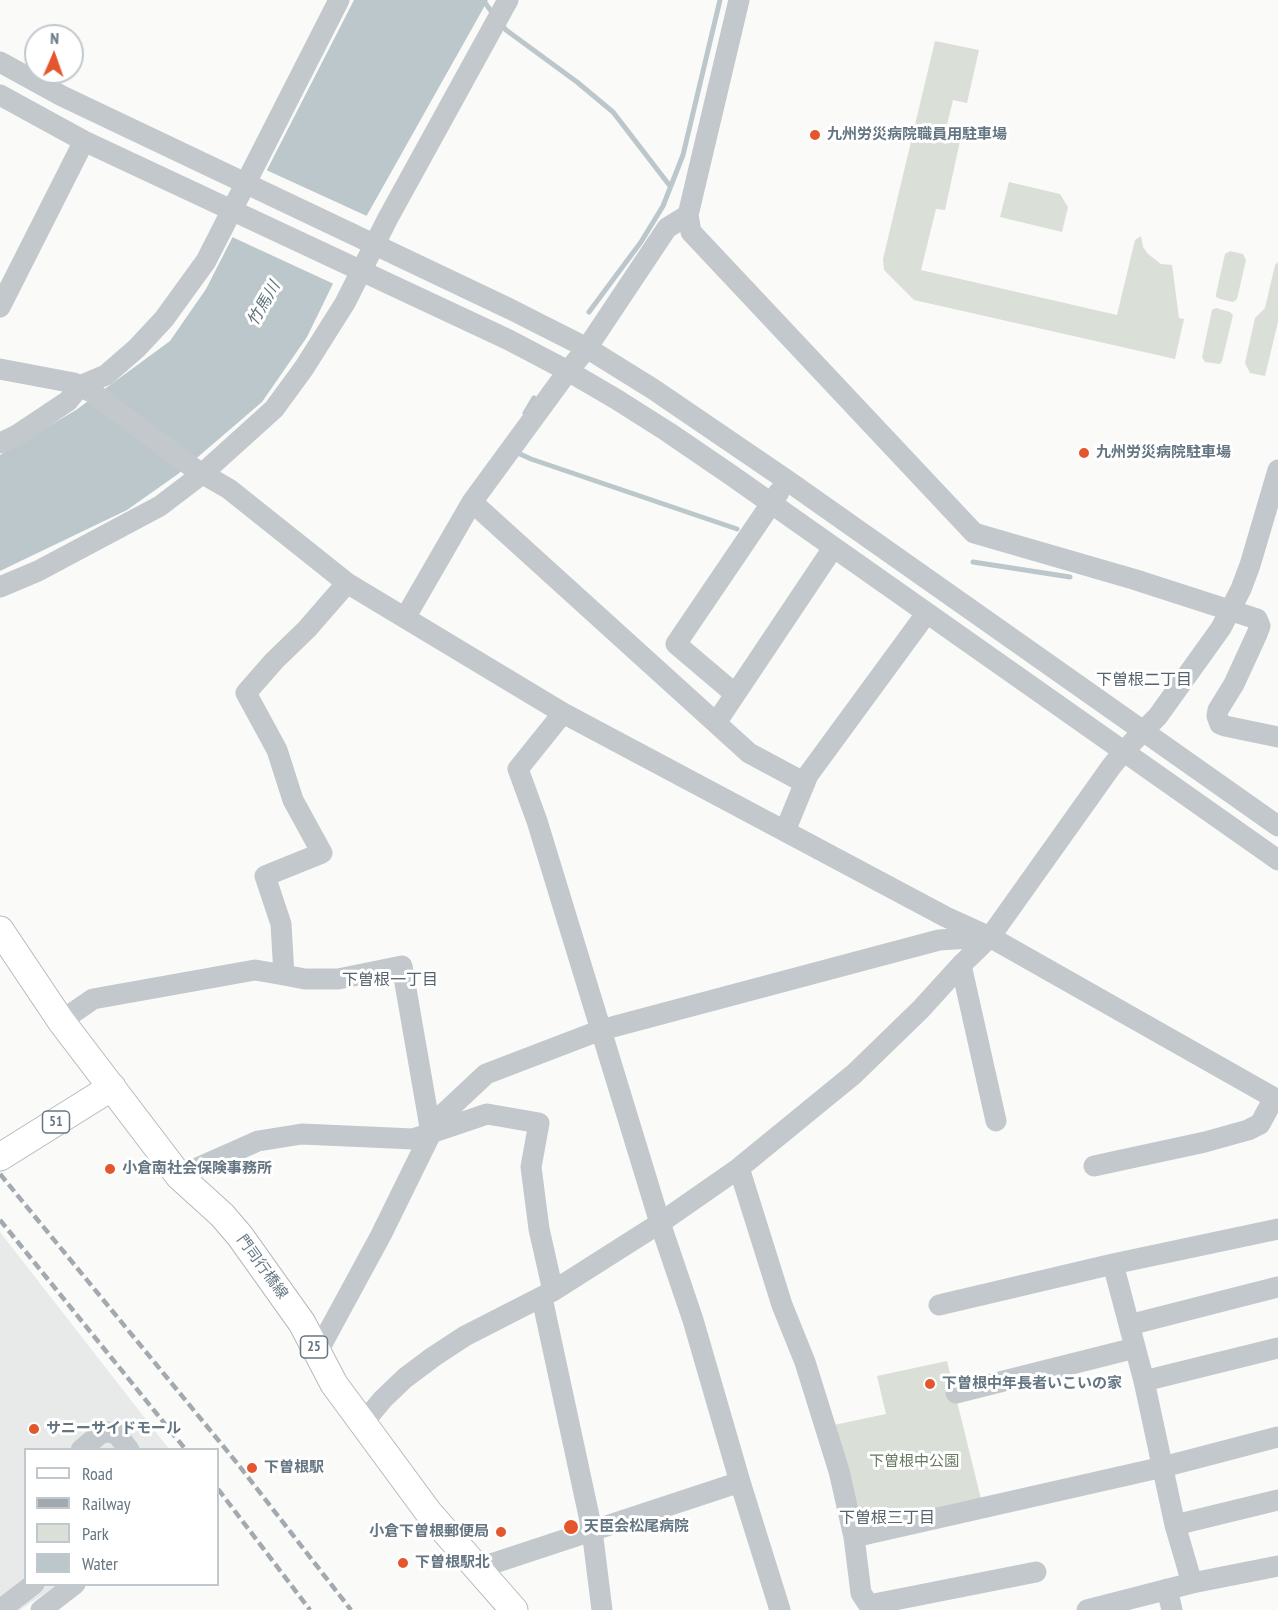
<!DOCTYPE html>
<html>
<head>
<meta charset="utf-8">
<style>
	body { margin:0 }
	#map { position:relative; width:1278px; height:1610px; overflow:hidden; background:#fafaf8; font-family:"PT Sans Narrow",sans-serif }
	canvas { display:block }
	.legend { position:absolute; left:24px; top:1448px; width:195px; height:138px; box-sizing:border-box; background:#fff; border:2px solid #c1c8cd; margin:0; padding:8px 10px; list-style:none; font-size:18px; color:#657683 }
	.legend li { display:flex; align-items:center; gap:12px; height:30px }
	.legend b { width:30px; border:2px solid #c1c8cd }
	.north { position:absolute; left:24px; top:24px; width:60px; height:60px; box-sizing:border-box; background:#fff; border:2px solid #c1c8cd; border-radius:50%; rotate:2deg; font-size:16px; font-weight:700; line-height:24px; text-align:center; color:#657683 }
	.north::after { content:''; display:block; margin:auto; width:21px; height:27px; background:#e4572e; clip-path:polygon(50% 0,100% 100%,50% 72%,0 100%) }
</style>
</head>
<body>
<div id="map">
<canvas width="1278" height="1610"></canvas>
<ul class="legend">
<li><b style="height:8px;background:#fff"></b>Road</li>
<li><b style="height:8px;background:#a2aab0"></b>Railway</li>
<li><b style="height:16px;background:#dadfd7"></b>Park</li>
<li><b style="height:16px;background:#bbc7cb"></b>Water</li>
</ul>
<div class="north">N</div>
</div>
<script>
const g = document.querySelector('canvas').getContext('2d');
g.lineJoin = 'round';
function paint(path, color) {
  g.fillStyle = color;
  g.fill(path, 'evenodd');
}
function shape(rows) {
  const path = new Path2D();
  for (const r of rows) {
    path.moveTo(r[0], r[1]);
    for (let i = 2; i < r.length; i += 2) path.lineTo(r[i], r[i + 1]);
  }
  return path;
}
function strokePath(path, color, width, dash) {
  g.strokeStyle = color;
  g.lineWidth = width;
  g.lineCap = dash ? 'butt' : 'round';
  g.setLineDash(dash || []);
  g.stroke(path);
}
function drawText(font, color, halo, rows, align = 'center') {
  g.font = font + ' "PT Sans Narrow","Noto Sans JP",sans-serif';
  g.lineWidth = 6;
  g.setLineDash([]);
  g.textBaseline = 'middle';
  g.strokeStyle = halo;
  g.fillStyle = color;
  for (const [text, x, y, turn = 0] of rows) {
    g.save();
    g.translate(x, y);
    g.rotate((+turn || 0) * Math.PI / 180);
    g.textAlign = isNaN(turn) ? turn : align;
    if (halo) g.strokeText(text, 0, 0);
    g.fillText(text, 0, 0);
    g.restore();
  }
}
paint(shape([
	[0,1232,169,1449,26,1450,26,1584,57,1585,20,1610,0,1610]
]), '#e8e9e9');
paint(shape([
	[935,41,979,50,967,103,953,100,944,137,960,141,945,210,936,209,921,270,1117,315,1135,240,1141,236,1143,247,1148,254,1161,264,1172,265,1179,318,1184,319,1175,359,914,300,884,270,883,259],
	[1009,182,1060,194,1068,207,1062,232,1000,217],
	[1230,251,1243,254,1246,260,1237,299,1233,302,1220,299,1216,297,1216,294,1225,254],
	[1278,262,1278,322,1265,376,1250,373,1245,363,1255,318,1265,308,1275,265],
	[1216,308,1230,312,1233,315,1222,361,1220,364,1205,362,1202,357,1212,310],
	[947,1361,982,1503,857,1533,829,1426,886,1414,877,1376]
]), '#dadfd7');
paint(shape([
	[354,0,488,0,362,224,307,337,262,402,178,474,127,510,0,571,0,455,76,410,170,341,206,289]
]), '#bbc7cb');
paint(shape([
	[264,169,369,217,336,285,230,236]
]), '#fafaf8');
strokePath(shape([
	[483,0,494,15],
	[502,25,506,30,577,82,613,112,670,186],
	[589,312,641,242,663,206,683,155,720,0],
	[525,413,534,398],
	[517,449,520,454,531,459,737,529],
	[973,562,1070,577]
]), '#bbc7cb', 5);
const major = shape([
	[0,930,61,1021,179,1176,222,1215,240,1236,302,1323,334,1384,429,1513,514,1610],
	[0,1157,112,1087]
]);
strokePath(major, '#b5babe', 29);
strokePath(shape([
	[0,62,62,96,510,309,587,348,653,389,788,481,1278,826],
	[0,95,84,141,509,340,568,371,616,399,668,432,731,475,1278,860],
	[688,215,691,232,974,533,1133,579,1257,619,1260,626,1257,634,1234,684,1218,710,1217,716,1220,724,1225,726,1278,737],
	[0,307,84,141],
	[0,369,74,383,93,393,196,470,229,489,347,583,563,713,946,917,990,937,1278,1100],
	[0,443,17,435,68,401,80,386,106,375,137,348,164,319,206,261,339,0],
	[472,502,749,753,805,783],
	[0,587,38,571,160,506,202,474,274,409,304,368,345,303,388,218,508,0],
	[405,618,472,502,568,371,587,348,667,228,688,215,739,0],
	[735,694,676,644,779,492],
	[563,713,518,769,537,821,660,1223,693,1320,740,1482,780,1610],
	[716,723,833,548],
	[785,831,808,775,926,614],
	[961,965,996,1121],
	[284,975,305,979,338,979,402,966,431,1133],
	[61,1021,93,999,255,970,284,975,281,924,265,876,322,853,293,800,277,750,246,693,274,661,307,629,347,583],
	[1094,1166,1205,1142,1248,1130,1260,1124,1274,1098],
	[739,1168,782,1305,805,1362,839,1471,854,1537],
	[179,1176,258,1141,302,1134,413,1139,487,1114,539,1123,531,1167,539,1229,553,1291],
	[542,1298,592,1530,602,1610],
	[939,1305,1113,1264],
	[1129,1325,1278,1287],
	[317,1353,381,1235,438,1119,486,1074,601,1030,939,940,987,937],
	[1144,1381,1278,1348],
	[956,1393,1135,1348],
	[363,1423,383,1399,405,1378,433,1357,465,1336,553,1291,660,1223,739,1168,854,1074,921,1009,961,965,990,937,1111,767,1123,752,1158,716,1221,628,1241,589,1250,565,1278,470],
	[81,1450,101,1433,107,1432,117,1434,129,1450],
	[1175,1525,1278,1500],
	[479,1568,740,1482],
	[1192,1583,1175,1525,1144,1381,1113,1264,1278,1229],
	[1167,1589,1172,1610],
	[869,1605,1036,1572],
	[0,1610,34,1584],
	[41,1610,75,1584],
	[872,1610,861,1593,854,1537,1163,1467,1278,1437],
	[1087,1610,1192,1583,1278,1566]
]), '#c3c8cc', 21);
strokePath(major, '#fff', 27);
strokePath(shape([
	[0,1174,237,1463,351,1610],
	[0,1220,186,1450],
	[218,1489,310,1610]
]), '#a2aab0', 4.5, [9, 4.5]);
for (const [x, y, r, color] of [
	[815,135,6,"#e4572e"],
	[1084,453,6,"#e4572e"],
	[110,1169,6,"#e4572e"],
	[930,1384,6,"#e4572e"],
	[34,1429,6,"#e4572e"],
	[252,1468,6,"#e4572e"],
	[571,1527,8,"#e4572e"],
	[501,1532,6,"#e4572e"],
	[403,1563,6,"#e4572e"]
]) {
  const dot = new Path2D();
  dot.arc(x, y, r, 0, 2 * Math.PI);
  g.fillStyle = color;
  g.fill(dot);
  strokePath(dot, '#fff', 2);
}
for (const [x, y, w] of [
	[56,1122,27],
	[314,1347,27]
]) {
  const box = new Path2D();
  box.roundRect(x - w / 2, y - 11, w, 22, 4.5);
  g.fillStyle = '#fff';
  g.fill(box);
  strokePath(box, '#657683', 1.5);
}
drawText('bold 14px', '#657683', null, [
	["51",56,1122],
	["25",314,1347]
]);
drawText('bold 15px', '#657683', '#fff', [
	["九州労災病院職員用駐車場",827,135],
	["九州労災病院駐車場",1096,453],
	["小倉南社会保険事務所",122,1169],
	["下曽根中年長者いこいの家",942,1384],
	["サニーサイドモール",46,1429],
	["下曽根駅",264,1468],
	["天臣会松尾病院",584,1527],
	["小倉下曽根郵便局",489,1532,"right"],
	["下曽根駅北",415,1563]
], 'left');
drawText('15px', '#657683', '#fff', [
	["門司行橋線",262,1267,54]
]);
drawText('15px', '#687a64', '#fff', [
	["下曽根中公園",914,1462]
]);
drawText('italic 16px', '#60757c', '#fff', [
	["竹馬川",264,304,-60]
]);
drawText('16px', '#57646e', '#fff', [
	["下曽根二丁目",1144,680],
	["下曽根一丁目",390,980],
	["下曽根三丁目",887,1518]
]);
</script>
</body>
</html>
